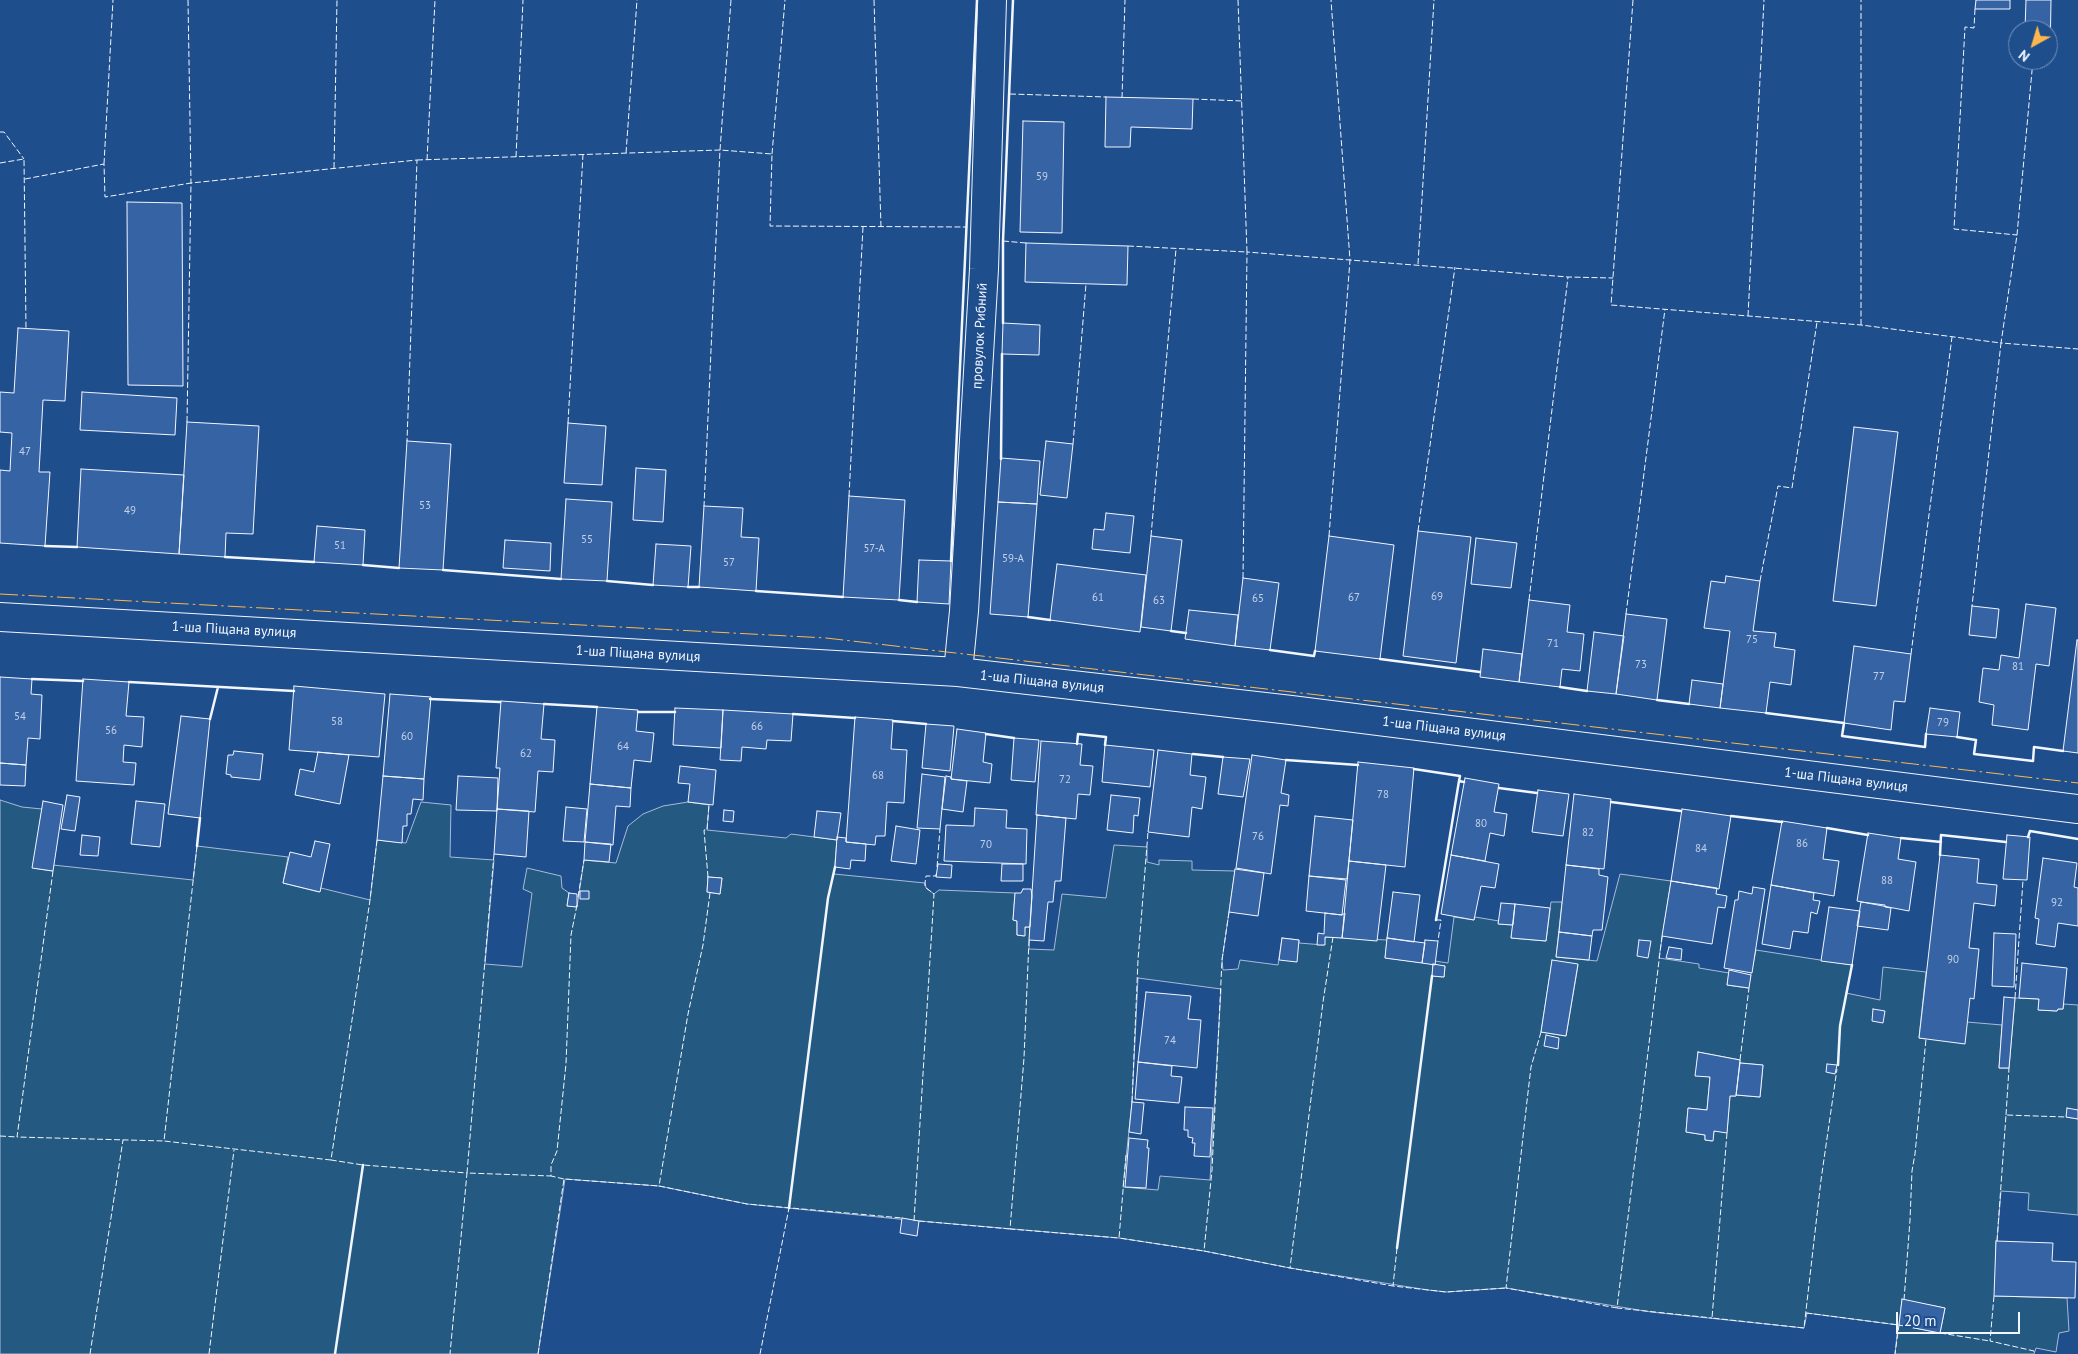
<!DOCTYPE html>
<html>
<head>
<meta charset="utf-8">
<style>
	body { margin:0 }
	#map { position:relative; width:2078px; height:1354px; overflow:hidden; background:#1f4e8c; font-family:"PT Sans",sans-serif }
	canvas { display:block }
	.north { position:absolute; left:2008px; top:20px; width:50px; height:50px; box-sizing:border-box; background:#1f4e8c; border:1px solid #7391ba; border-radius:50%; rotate:219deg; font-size:14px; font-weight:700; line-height:20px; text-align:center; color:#f2f6ff }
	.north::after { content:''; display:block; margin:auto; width:18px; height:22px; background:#ffb74d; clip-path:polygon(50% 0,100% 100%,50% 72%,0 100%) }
	.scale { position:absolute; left:1896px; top:1312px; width:124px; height:22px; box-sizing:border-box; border:2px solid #f2f6ff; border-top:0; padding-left:6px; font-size:15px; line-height:18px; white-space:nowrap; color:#f2f6ff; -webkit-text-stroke:4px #1f4e8c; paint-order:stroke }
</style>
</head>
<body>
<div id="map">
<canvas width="2078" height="1354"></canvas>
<div class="north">N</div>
<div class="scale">20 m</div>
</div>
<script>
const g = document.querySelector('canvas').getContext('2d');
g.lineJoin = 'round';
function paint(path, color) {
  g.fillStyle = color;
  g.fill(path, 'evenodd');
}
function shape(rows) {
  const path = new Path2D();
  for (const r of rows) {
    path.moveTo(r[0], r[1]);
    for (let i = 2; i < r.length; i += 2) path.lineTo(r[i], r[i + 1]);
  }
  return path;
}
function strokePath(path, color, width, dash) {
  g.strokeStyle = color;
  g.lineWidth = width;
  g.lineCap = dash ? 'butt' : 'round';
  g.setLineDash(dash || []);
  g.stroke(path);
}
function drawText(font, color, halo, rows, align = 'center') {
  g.font = font + ' "PT Sans",sans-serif';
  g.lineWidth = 4;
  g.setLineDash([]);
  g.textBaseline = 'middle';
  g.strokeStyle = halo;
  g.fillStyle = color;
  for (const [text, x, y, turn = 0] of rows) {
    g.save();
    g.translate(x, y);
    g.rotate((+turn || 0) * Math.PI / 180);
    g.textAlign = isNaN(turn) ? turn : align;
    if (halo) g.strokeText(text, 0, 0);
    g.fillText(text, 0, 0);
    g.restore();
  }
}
const green = shape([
	[0,800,22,807,42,809,33,868,52,871,53,865,193,880,197,846,288,857,283,883,319,892,321,888,370,900,377,840,406,843,421,802,451,805,450,857,494,860,485,964,522,967,532,893,523,889,527,868,561,876,562,888,569,893,567,906,577,907,584,860,616,863,628,826,643,814,663,806,688,802,709,805,707,830,786,838,791,834,837,840,834,874,925,883,926,888,934,894,939,890,1015,893,1013,920,1017,921,1017,935,1024,936,1025,927,1030,927,1029,949,1054,950,1062,894,1106,898,1114,845,1147,847,1147,862,1159,865,1159,860,1192,861,1192,870,1235,871,1222,960,1223,970,1238,969,1240,960,1278,965,1282,938,1299,940,1299,943,1324,945,1325,937,1387,940,1385,958,1433,964,1432,976,1444,977,1445,966,1435,965,1435,961,1448,963,1454,917,1474,920,1475,917,1499,921,1499,924,1513,925,1511,938,1546,941,1551,902,1562,902,1556,957,1597,961,1620,874,1671,881,1659,958,1699,964,1699,968,1729,973,1727,985,1748,988,1756,950,1852,965,1846,993,1880,1000,1883,967,1926,972,1919,1038,1926,1039,1967,1022,2002,1025,1999,1068,2009,1068,2015,998,2039,999,2039,1010,2057,1011,2058,1009,2063,1009,2064,1004,2078,1005,2078,1110,2066,1117,2078,1119,2078,1215,2028,1210,2029,1193,2001,1191,1997,1241,1996,1242,1995,1296,2067,1298,2069,1331,2059,1333,2056,1352,2036,1348,2034,1354,1895,1354,1898,1325,1807,1313,1804,1328,1651,1312,1506,1288,1446,1292,1428,1290,1290,1268,1204,1251,1119,1238,919,1221,747,1204,659,1186,565,1179,538,1354,0,1354,0,800],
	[708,877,722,878,720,894,707,892,708,877],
	[1552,961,1578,965,1566,1036,1541,1032,1552,961],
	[1138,978,1221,989,1210,1180,1160,1176,1158,1190,1123,1187,1132,1102,1138,978],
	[1698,1052,1740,1060,1740,1063,1763,1065,1760,1097,1736,1095,1736,1096,1730,1096,1727,1132,1714,1131,1712,1141,1705,1140,1705,1135,1686,1132,1688,1108,1707,1110,1710,1077,1696,1075,1698,1052],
	[1902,1300,1945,1308,1940,1333,1899,1325,1902,1300]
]);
paint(green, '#245a82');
strokePath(green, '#a8bbd7', 1);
const building = shape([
	[1976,0,2010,0,2010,9,1975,9,1976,0],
	[2026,0,2051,0,2050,58,2048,58,2048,30,2025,30,2026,0],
	[1106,97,1193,99,1192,129,1131,127,1130,147,1105,147,1106,97],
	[1023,121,1064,122,1062,233,1020,232,1023,121],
	[127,202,182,203,183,386,128,385,127,202],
	[1026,243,1128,246,1127,285,1025,282,1026,243],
	[1003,323,1040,325,1039,355,1002,354,1003,323],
	[18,328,69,331,65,401,43,400,39,472,50,472,45,546,0,543,0,470,10,471,12,433,0,432,0,392,14,393,18,328],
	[82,392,177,398,175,435,80,430,82,392],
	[187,422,259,426,253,534,226,533,225,557,179,554,187,422],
	[568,423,606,426,602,485,564,483,568,423],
	[1854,427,1898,432,1876,606,1833,601,1854,427],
	[407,441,451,444,443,570,399,568,407,441],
	[1046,441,1073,444,1067,498,1040,495,1046,441],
	[1001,458,1040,461,1037,504,998,502,1001,458],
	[636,468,666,470,663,522,633,520,636,468],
	[81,469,184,475,179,554,77,547,81,469],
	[849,496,905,500,899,600,843,597,849,496],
	[566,499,612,502,607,581,561,579,566,499],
	[998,502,1037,504,1028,617,990,614,998,502],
	[704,506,743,508,741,537,759,538,756,591,699,587,704,506],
	[1106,513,1134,516,1130,553,1092,549,1094,529,1104,530,1106,513],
	[317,526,365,530,363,565,314,562,317,526],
	[1418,531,1471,537,1456,663,1403,656,1418,531],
	[1151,536,1182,540,1171,631,1141,627,1151,536],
	[1329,536,1394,545,1380,659,1315,651,1329,536],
	[1476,538,1517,543,1511,588,1471,584,1476,538],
	[505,540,551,543,550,571,503,568,505,540],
	[656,544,691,546,688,587,653,585,656,544],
	[919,560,951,561,949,604,917,602,919,560],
	[1057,564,1146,575,1140,632,1050,620,1057,564],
	[1726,576,1760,581,1753,631,1776,633,1774,647,1795,650,1791,685,1770,682,1766,713,1720,708,1730,631,1704,628,1711,581,1725,583,1726,576],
	[1243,578,1279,583,1270,650,1235,646,1243,578],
	[1529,600,1570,605,1567,632,1584,634,1580,671,1562,669,1560,687,1519,682,1529,600],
	[2026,604,2056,608,2049,666,2036,664,2028,730,1992,725,1994,705,1979,702,1983,668,1999,670,2001,655,2019,658,2026,604],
	[1972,606,1999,609,1996,638,1969,635,1972,606],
	[1189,610,1238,615,1235,646,1185,639,1189,610],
	[1626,614,1667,619,1657,700,1616,694,1626,614],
	[1594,632,1624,636,1616,694,1587,691,1594,632],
	[2077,640,2078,640,2078,753,2063,751,2077,640],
	[1854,646,1911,654,1905,702,1894,701,1891,730,1844,723,1854,646],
	[1483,649,1522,654,1519,682,1480,677,1483,649],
	[0,677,32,679,31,694,42,695,40,739,28,738,26,765,0,763,0,677],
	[83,679,129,682,126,716,144,717,142,747,124,745,123,762,136,763,134,785,76,781,83,679],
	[1692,680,1723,684,1720,708,1689,704,1692,680],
	[294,686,385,694,379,757,289,750,294,686],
	[390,694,431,697,424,779,383,776,390,694],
	[501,701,544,704,541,739,555,740,553,772,538,771,535,812,497,809,500,768,496,768,501,701],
	[597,707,638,710,636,731,654,733,651,762,634,760,631,788,590,784,597,707],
	[675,708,723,710,721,748,673,745,675,708],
	[1930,708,1960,712,1957,737,1926,734,1930,708],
	[723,710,793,714,791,741,767,740,766,749,742,747,741,761,720,760,723,710],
	[181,716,210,719,200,818,168,814,181,716],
	[855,717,893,720,891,749,907,750,904,803,887,802,885,836,876,836,875,845,846,842,855,717],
	[926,724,954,726,950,771,922,768,926,724],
	[957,729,986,733,983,762,992,764,990,783,951,779,957,729],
	[1014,738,1039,740,1035,782,1011,780,1014,738],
	[1041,741,1082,744,1080,765,1093,766,1090,795,1078,794,1076,819,1036,815,1041,741],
	[1105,745,1154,750,1150,787,1102,782,1105,745],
	[1158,750,1192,754,1190,775,1206,777,1202,809,1192,807,1189,837,1148,832,1158,750],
	[234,751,263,754,260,780,231,777,231,775,226,774,228,755,233,755,234,751],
	[318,752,349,755,340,804,295,795,300,769,314,772,318,752],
	[1252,755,1286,760,1281,793,1289,795,1288,806,1280,805,1271,874,1236,868,1252,755],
	[1223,757,1250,759,1243,797,1218,794,1223,757],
	[1358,762,1414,768,1405,867,1349,861,1358,762],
	[0,763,26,765,25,786,0,785,0,763],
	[680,766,716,770,713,805,688,802,690,784,678,783,680,766],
	[922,774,945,777,940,829,917,828,922,774],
	[383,776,424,779,423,800,413,799,411,814,407,814,407,826,403,826,402,843,377,840,383,776],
	[458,776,498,778,497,811,456,810,458,776],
	[946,776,951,777,951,779,967,781,963,812,942,809,946,776],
	[1465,778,1499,784,1494,812,1507,814,1504,836,1490,833,1485,861,1451,855,1465,778],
	[590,784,631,788,630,807,616,806,613,845,585,842,590,784],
	[1538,790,1569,794,1563,836,1532,832,1538,790],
	[1574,794,1611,799,1604,869,1566,865,1574,794],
	[67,795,80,797,75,831,61,829,67,795],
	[1111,795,1140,798,1138,816,1134,815,1133,833,1107,830,1111,795],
	[43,801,63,805,53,871,32,868,43,801],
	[136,801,165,804,160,847,131,844,136,801],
	[566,807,587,809,584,842,563,841,566,807],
	[975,808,1007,810,1006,828,1027,829,1026,864,944,861,946,825,974,826,975,808],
	[497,809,529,811,526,857,494,854,497,809],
	[1682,809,1731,816,1719,889,1671,881,1682,809],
	[724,810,734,811,733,822,723,821,724,810],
	[817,811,841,813,837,840,814,837,817,811],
	[1037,815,1066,818,1061,881,1055,881,1053,902,1048,902,1044,941,1029,940,1037,815],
	[1315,816,1353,820,1347,879,1309,876,1315,816],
	[1782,821,1827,828,1823,859,1839,861,1834,896,1771,885,1782,821],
	[896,826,920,830,916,864,891,861,896,826],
	[1868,833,1901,838,1898,859,1916,862,1909,911,1857,901,1868,833],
	[82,835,100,837,98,856,80,855,82,835],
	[2007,835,2030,837,2027,880,2003,879,2007,835],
	[837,837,846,838,846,842,866,844,865,861,851,860,850,869,835,867,837,837],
	[315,841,330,844,320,892,283,883,290,852,311,857,315,841],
	[585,842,611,844,609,862,584,860,585,842],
	[1451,855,1499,864,1495,888,1481,886,1474,920,1441,914,1451,855],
	[1940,855,1979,859,1977,883,1997,885,1995,906,1974,903,1969,948,1979,949,1974,999,1970,998,1965,1044,1919,1038,1940,855],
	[2043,858,2077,863,2074,887,2078,888,2078,926,2058,923,2055,947,2036,944,2039,919,2035,918,2043,858],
	[1349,861,1386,865,1377,941,1342,938,1349,861],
	[938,864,952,865,951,878,936,877,938,864],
	[1002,864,1023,864,1023,881,1001,881,1002,864],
	[1566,865,1599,869,1599,875,1608,877,1602,930,1593,930,1592,936,1559,932,1566,865],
	[1235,869,1264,873,1258,916,1229,912,1235,869],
	[1309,876,1346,880,1342,915,1306,911,1309,876],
	[708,877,722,878,720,894,707,892,708,877],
	[1671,881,1717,888,1716,894,1727,896,1725,908,1718,907,1712,944,1662,936,1671,881],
	[1771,885,1814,893,1813,900,1820,901,1817,914,1811,912,1808,933,1793,931,1790,949,1762,944,1771,885],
	[1753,887,1765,889,1752,973,1724,968,1735,900,1738,900,1739,891,1752,894,1753,887],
	[1023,889,1031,889,1032,896,1030,927,1025,927,1025,936,1017,935,1017,921,1013,920,1015,893,1021,893,1023,889],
	[580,891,589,891,589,899,580,899,580,891],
	[1393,892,1420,895,1414,942,1387,938,1393,892],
	[569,893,577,894,577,907,567,906,569,893],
	[1861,902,1885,905,1885,907,1891,908,1888,930,1857,926,1861,902],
	[1501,903,1515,904,1513,925,1498,924,1501,903],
	[1515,904,1550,908,1546,941,1511,938,1515,904],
	[1829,907,1860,911,1852,965,1821,961,1829,907],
	[1325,913,1342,915,1345,913,1342,938,1325,937,1325,945,1317,945,1318,933,1324,934,1325,913],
	[1559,932,1592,936,1589,960,1556,957,1559,932],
	[1994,933,2016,934,2014,987,1992,986,1994,933],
	[1282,938,1299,940,1297,962,1279,960,1282,938],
	[1387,938,1425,943,1422,963,1385,958,1387,938],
	[1425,940,1438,941,1435,965,1422,963,1425,940],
	[1639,940,1651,941,1648,958,1637,956,1639,940],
	[1669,947,1682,949,1681,960,1666,958,1669,947],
	[1552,960,1578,964,1566,1036,1541,1032,1552,960],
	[2022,963,2067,968,2063,1009,2058,1009,2057,1011,2038,1010,2039,999,2019,998,2022,963],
	[1433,964,1445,966,1444,977,1432,976,1433,964],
	[1729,970,1751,975,1749,988,1727,985,1729,970],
	[1146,992,1191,996,1188,1019,1201,1020,1197,1068,1138,1062,1146,992],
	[2004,997,2015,998,2009,1068,1999,1068,2004,997],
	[1873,1009,1885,1011,1883,1023,1872,1021,1873,1009],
	[1546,1035,1559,1038,1558,1049,1544,1046,1546,1035],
	[1698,1052,1740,1060,1736,1096,1730,1096,1727,1133,1714,1131,1713,1141,1705,1140,1705,1135,1686,1132,1688,1108,1707,1110,1710,1077,1695,1076,1698,1052],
	[1138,1062,1172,1066,1171,1076,1182,1077,1179,1103,1135,1099,1138,1062],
	[1740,1063,1763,1065,1760,1097,1736,1095,1740,1063],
	[1827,1064,1837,1065,1835,1074,1826,1072,1827,1064],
	[1132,1102,1144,1103,1141,1134,1129,1132,1132,1102],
	[1185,1107,1213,1108,1210,1157,1194,1156,1195,1143,1192,1143,1193,1138,1188,1137,1188,1130,1184,1130,1185,1107],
	[2067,1108,2078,1110,2078,1119,2066,1117,2067,1108],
	[1129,1138,1148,1140,1147,1148,1149,1148,1146,1188,1125,1187,1129,1138],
	[902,1218,919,1221,917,1236,900,1233,902,1218],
	[1996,1241,2053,1243,2052,1261,2076,1262,2075,1298,1994,1296,1996,1241],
	[1902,1299,1945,1308,1940,1333,1899,1325,1902,1299]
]);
paint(building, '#3563a3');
strokePath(building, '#f2f6ff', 1);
const minor = shape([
	[0,617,958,672,1291,710,2078,809],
	[958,672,964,611,984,269,992,0]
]);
strokePath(minor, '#f2f6ff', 30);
strokePath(minor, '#1f4e8c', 28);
strokePath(shape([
	[188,0,191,183,417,160,407,441],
	[731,0,720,150,772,154,770,226,966,227],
	[874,0,881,227],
	[1633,0,1611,305,1861,325,2001,343,1972,606],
	[1975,9,1974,28,1965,27,1954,229,2017,235],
	[2033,60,2017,235,2001,343,2078,349],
	[1010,94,1106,97],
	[1122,98,1125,0],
	[1193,99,1242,101],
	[0,132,4,132,24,159],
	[626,153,637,0],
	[772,154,785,0],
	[516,157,523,0],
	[417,160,720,150,704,506],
	[427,160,435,0],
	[0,163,24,159,26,328],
	[104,164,113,0],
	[334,168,337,0],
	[25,179,104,164,105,197,191,183,187,422],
	[1003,241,1026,243],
	[1128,246,1247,252,1238,0],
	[1418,264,1434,0],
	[1748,316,1764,0],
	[1861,325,1861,0],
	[568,423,583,154],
	[1073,444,1086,284],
	[849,496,863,227],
	[1418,531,1455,267],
	[1151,536,1176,249],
	[1329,536,1350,260,1331,0],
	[1243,578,1247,252,1568,277,1613,278],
	[1760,581,1778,486,1792,488,1817,322],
	[1529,600,1568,277],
	[1626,614,1665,309],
	[1911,654,1952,337],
	[377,840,370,900,331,1160,363,1165,467,1173,450,1354],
	[197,846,164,1141,331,1160],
	[494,854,467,1173,551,1176],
	[937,867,940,829],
	[53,871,17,1137,164,1141],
	[708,877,704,830,707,830,709,805],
	[710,893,703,945,688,1014,659,1186,747,1204,902,1218],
	[578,897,584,860],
	[577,905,571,935,566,1064,557,1151,551,1165,551,1176,564,1179,659,1186],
	[1229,912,1222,960,1212,1170,1204,1251,1290,1268],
	[1436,920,1441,920,1438,941],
	[1662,936,1617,1308,1712,1318],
	[1333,937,1323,1002,1290,1268,1393,1286],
	[1029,940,1024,1058,1010,1229,1119,1238],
	[2015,998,2023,880],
	[1541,1032,1531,1067,1527,1101,1506,1288,1617,1308],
	[1740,1060,1749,988],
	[1132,1102,1138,960,1148,832],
	[2006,1115,2009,1068],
	[1727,1133,1712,1318,1804,1328,1821,1180,1837,1069],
	[0,1136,17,1137],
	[1126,1155,1119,1238,1204,1251],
	[914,1221,934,894,925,887,925,883,926,876,936,876,936,874],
	[919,1221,1010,1229],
	[1997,1241,2006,1115,2066,1117],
	[1397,1248,1393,1286,1446,1292,1506,1288],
	[1994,1296,1990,1341,2034,1351,2034,1354],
	[1904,1300,1910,1220,1912,1171,1915,1154,1926,1039],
	[1806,1313,1899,1325,1895,1354],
	[1940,1333,1990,1341],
	[90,1354,123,1140],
	[209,1354,234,1150],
	[538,1354,564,1179],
	[760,1354,789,1208]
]), '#f2f6ff', 1, [6, 2.5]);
strokePath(shape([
	[1003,323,1003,241,1013,0],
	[1001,459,1002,354],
	[45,546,77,547],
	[225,557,314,562],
	[951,561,977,0],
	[363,565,399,568],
	[443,570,561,579],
	[607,581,653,585],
	[688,587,699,587],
	[756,591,843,597],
	[899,600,917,602],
	[1028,617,1050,620],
	[1171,631,1186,633],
	[1270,650,1314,656,1315,651],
	[1380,659,1480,672],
	[32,679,83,681],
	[129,682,294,691],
	[1560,687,1587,691],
	[430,699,500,702],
	[1657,700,1689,704],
	[544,704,597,707],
	[638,712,675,712],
	[1766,713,1844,723,1842,736,1925,747,1926,734],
	[793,714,855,718],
	[210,719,218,687],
	[893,721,926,724],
	[986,734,1014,738],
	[1957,737,1976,740,1974,754,2033,761,2034,747,2063,751],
	[1077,744,1078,734,1106,737,1105,745],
	[1193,754,1223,757],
	[1286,760,1358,765],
	[1414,769,1460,776,1459,781],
	[1499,788,1537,793],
	[1611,802,1681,811],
	[1731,816,1782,822],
	[1827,828,1868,835],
	[2028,837,2030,831,2078,839],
	[1901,838,1941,842],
	[197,846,200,818],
	[1940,855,1941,835,2006,842],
	[1436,920,1459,781,1464,782],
	[1838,1065,1840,1026,1852,965],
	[789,1208,828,898,835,867],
	[1397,1248,1432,976],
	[335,1354,363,1165]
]), '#f2f6ff', 2.5);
strokePath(shape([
	[0,594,826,638,2078,783]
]), '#ffb74d', 1, [18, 4, 2.5, 4]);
drawText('11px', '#c3d1e8', null, [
	["59",1042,177],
	["47",25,452],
	["53",425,506],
	["49",130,511],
	["55",587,540],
	["51",340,546],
	["57-А",874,549],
	["59-А",1013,559],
	["57",729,563],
	["69",1437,597],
	["61",1098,598],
	["67",1354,598],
	["65",1258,599],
	["63",1159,601],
	["75",1752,640],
	["71",1553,644],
	["73",1641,665],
	["81",2018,667],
	["77",1879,677],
	["54",20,717],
	["58",337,722],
	["79",1943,723],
	["66",757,727],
	["56",111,731],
	["60",407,737],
	["64",623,747],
	["62",526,754],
	["68",878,776],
	["72",1065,780],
	["78",1383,795],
	["80",1481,824],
	["82",1588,833],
	["76",1258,837],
	["86",1802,844],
	["70",986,845],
	["84",1701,849],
	["88",1887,881],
	["92",2057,903],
	["90",1953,960],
	["74",1170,1041]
]);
drawText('14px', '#f2f6ff', '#1f4e8c', [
	["провулок Рибний",980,336,-87],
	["1-ша Піщана вулиця",234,630,3],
	["1-ша Піщана вулиця",638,654,3],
	["1-ша Піщана вулиця",1042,682,6],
	["1-ша Піщана вулиця",1444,729,7],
	["1-ша Піщана вулиця",1846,780,7]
]);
</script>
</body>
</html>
